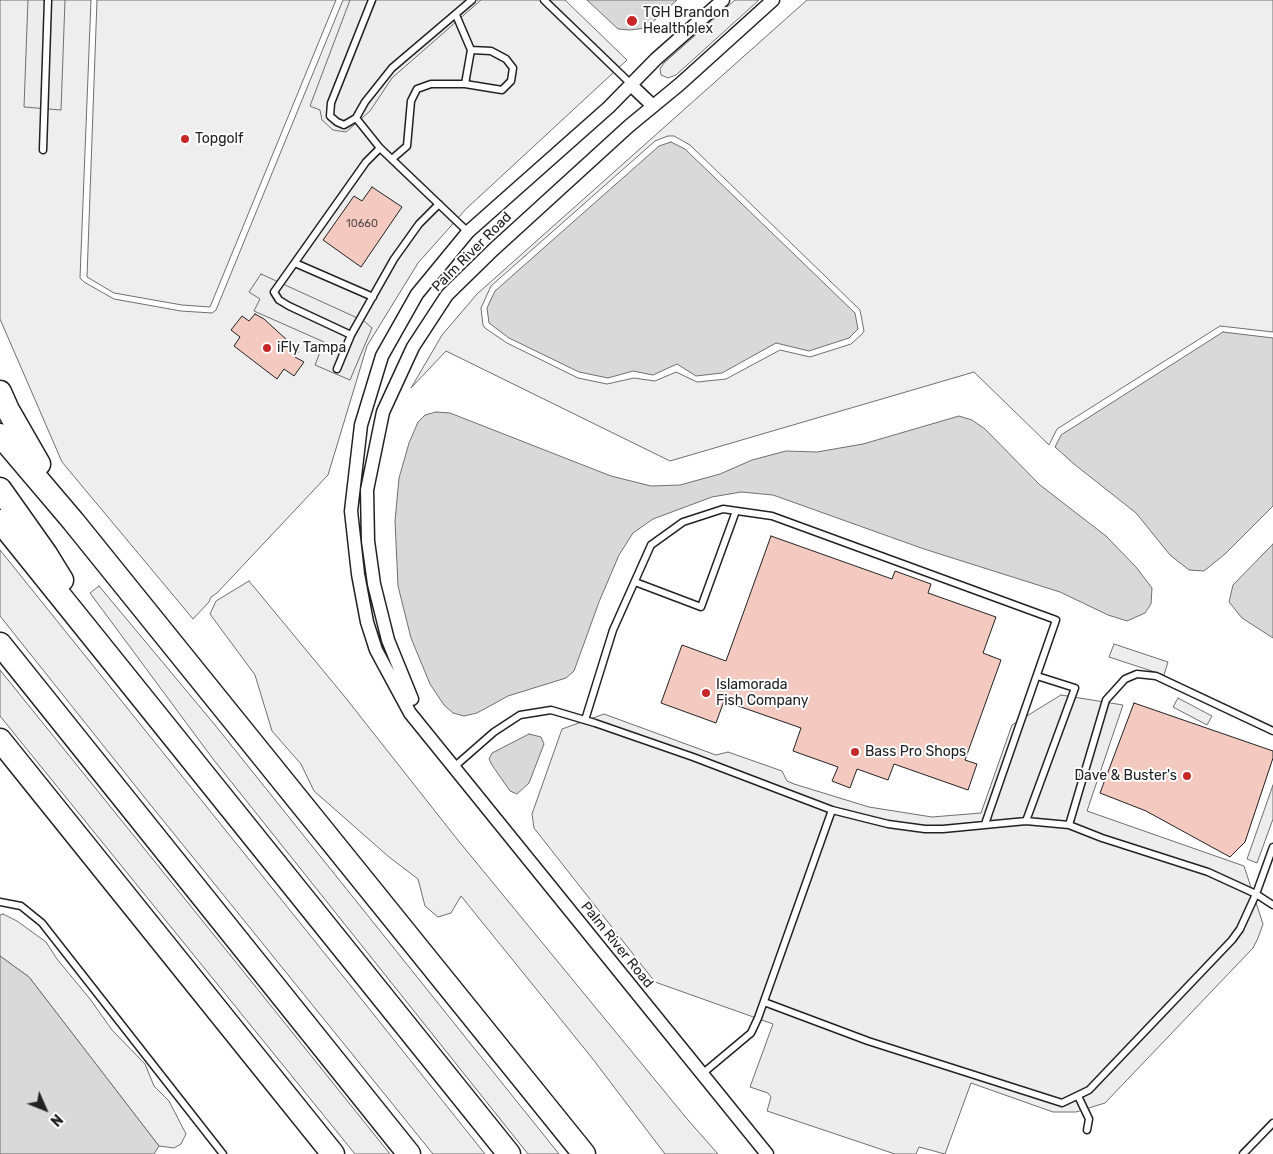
<!DOCTYPE html>
<html>
<head>
<meta charset="utf-8">
<style>
	body { margin:0 }
	#map { position:relative; width:1273px; height:1154px; overflow:hidden; background:#fff; font-family:Rubik,sans-serif }
	canvas { display:block }
	.north { position:absolute; left:20px; top:1084px; width:50px; height:50px; -webkit-text-stroke:4px #fff; paint-order:stroke; rotate:134deg; font-size:14px; font-weight:700; line-height:20px; text-align:center; color:#222 }
	.north::after { content:''; display:block; margin:auto; width:18px; height:22px; background:#222; clip-path:polygon(50% 0,100% 100%,50% 72%,0 100%) }
</style>
</head>
<body>
<div id="map">
<canvas width="1273" height="1154"></canvas>
<div class="north">N</div>
</div>
<script>
const g = document.querySelector('canvas').getContext('2d');
g.lineJoin = 'round';
function paint(path, color) {
  g.fillStyle = color;
  g.fill(path, 'evenodd');
}
function shape(rows) {
  const path = new Path2D();
  for (const r of rows) {
    path.moveTo(r[0], r[1]);
    for (let i = 2; i < r.length; i += 2) path.lineTo(r[i], r[i + 1]);
  }
  return path;
}
function strokePath(path, color, width, dash) {
  g.strokeStyle = color;
  g.lineWidth = width;
  g.lineCap = dash ? 'butt' : 'round';
  g.setLineDash(dash || []);
  g.stroke(path);
}
function drawText(font, color, halo, rows, align = 'center') {
  g.font = font + ' Rubik,sans-serif';
  g.lineWidth = 4;
  g.setLineDash([]);
  g.textBaseline = 'middle';
  g.strokeStyle = halo;
  g.fillStyle = color;
  for (const [text, x, y, turn = 0] of rows) {
    g.save();
    g.translate(x, y);
    g.rotate((+turn || 0) * Math.PI / 180);
    g.textAlign = isNaN(turn) ? turn : align;
    if (halo) g.strokeText(text, 0, 0);
    g.fillText(text, 0, 0);
    g.restore();
  }
}
const green = shape([
	[0,0,91,0,80,278,84,282,114,299,181,311,212,313,216,310,343,0,565,0,627,60,466,209,418,263,367,346,328,475,217,593,211,597,209,602,193,619,62,462,0,319,0,0],
	[97,0,336,0,210,307,182,305,114,293,87,277,97,0],
	[735,0,759,0,676,75,668,78,661,75,660,69,664,63,735,0],
	[807,0,1273,0,1273,332,1220,326,1057,429,1049,445,974,372,670,461,446,351,411,388,442,335,477,294,807,0],
	[668,136,674,136,690,145,860,310,864,331,862,334,851,344,810,357,780,350,726,379,697,382,676,372,655,381,634,378,607,384,578,378,507,343,485,328,483,325,481,308,491,286,655,141,668,136],
	[0,550,363,1001,485,1154,433,1154,149,803,0,616,0,550],
	[249,581,345,697,457,839,688,1120,718,1154,665,1154,592,1058,461,896,451,913,438,917,425,906,418,879,389,857,314,791,301,764,272,731,255,675,210,614,216,601,249,581],
	[99,586,215,725,559,1154,528,1154,213,759,90,593,99,586],
	[0,670,239,966,390,1154,355,1154,0,716,0,670],
	[3,914,17,921,46,942,57,959,90,999,112,1030,145,1064,154,1086,169,1101,186,1134,181,1144,174,1148,159,1146,29,977,0,956,0,915,3,914]
]);
paint(green, '#eee');
strokePath(green, '#6f6f6f', 1);
const parking = shape([
	[28,0,65,0,61,110,24,107,28,0],
	[350,0,481,0,392,78,370,111,346,132,333,130,322,120,320,110,310,106,350,0],
	[261,274,364,321,372,328,350,380,315,365,324,342,254,311,260,299,249,292,261,274],
	[1114,644,1168,662,1164,675,1109,657,1114,644],
	[1061,695,1123,705,1087,811,1244,866,1263,924,1258,938,1253,948,1105,1103,1076,1112,1053,1112,971,1083,945,1154,919,1147,916,1154,895,1154,767,1111,771,1097,768,1093,750,1087,773,1024,655,982,534,828,532,814,562,729,604,714,716,755,728,752,782,771,787,781,794,784,869,807,932,817,981,813,1012,725,1061,695],
	[1178,698,1212,716,1207,725,1173,707,1178,698],
	[1273,785,1273,819,1257,863,1247,859,1273,785]
]);
paint(parking, '#ededed');
strokePath(parking, '#6f6f6f', 1);
const water = shape([
	[587,0,677,0,646,28,630,30,618,29,587,0],
	[671,142,685,149,855,313,858,329,849,338,809,351,776,343,722,373,696,376,677,364,653,375,633,371,608,378,579,372,509,338,489,323,487,308,495,291,659,146,671,142],
	[1223,332,1273,338,1273,506,1225,554,1204,571,1189,570,1170,555,1136,513,1074,464,1055,447,1061,435,1223,332],
	[436,412,450,413,611,476,651,486,680,485,720,474,752,460,786,451,817,452,863,444,959,416,972,420,985,429,1040,485,1106,536,1136,567,1152,588,1151,604,1145,613,1127,621,1108,615,1060,592,924,549,773,495,741,492,712,497,653,519,633,533,619,555,599,602,574,671,566,678,508,696,477,713,464,716,453,713,444,705,430,684,411,638,398,586,395,521,399,478,409,443,418,422,425,415,436,412],
	[1273,544,1273,638,1242,618,1229,602,1233,585,1273,544],
	[529,734,541,737,544,744,529,783,517,794,510,791,492,765,489,759,492,753,529,734],
	[0,956,29,977,159,1146,154,1154,0,1154,0,956]
]);
paint(water, '#d9d9d9');
strokePath(water, '#6f6f6f', 1);
const building = shape([
	[372,187,402,207,361,267,323,240,354,196,362,201,372,187],
	[255,314,264,319,299,351,295,357,304,362,294,376,284,369,277,379,234,346,240,337,231,330,242,316,249,321,255,314],
	[771,536,892,579,895,571,931,584,928,593,996,617,983,653,1001,660,965,760,977,764,968,790,894,764,888,780,857,769,850,788,832,781,838,767,793,751,801,728,724,701,716,723,661,703,682,645,726,661,771,536],
	[1134,703,1273,751,1273,758,1245,842,1230,857,1146,811,1100,793,1134,703]
]);
paint(building, '#f3c9c0');
strokePath(building, '#222', 1);
const lane = shape([
	[372,0,331,103,330,116,337,122,344,125,356,118,365,102,392,68,472,0],
	[544,0,631,84],
	[465,84,502,90,511,81,513,68,506,59,491,51,471,50],
	[356,118,380,148,468,232],
	[43,150,48,0],
	[392,159,407,146,411,101,417,89,431,84,465,84,471,50,456,15],
	[295,263,373,297],
	[351,335,289,306,279,300,274,292,366,162,380,148],
	[337,369,351,335,394,259,419,224,439,204],
	[635,582,701,607,736,511],
	[585,720,613,630,651,545,683,522,723,509,772,516,1056,620,985,824],
	[454,767,494,732,520,715,551,710,595,723,693,757,832,810,888,824,925,829,943,829,1026,821,1069,825,1102,838,1208,872,1256,894,1273,847],
	[1026,821,1075,688,1037,676],
	[1069,825,1106,700,1125,679,1137,674,1156,676,1273,731],
	[0,902,21,906,42,923,223,1154],
	[764,1002,868,1041,1062,1103,1089,1090,1232,940,1240,929,1256,894,1273,905],
	[702,1074,751,1033,758,1018,832,810],
	[1078,1096,1089,1119,1087,1130],
	[1243,1154,1273,1123]
]);
const street = shape([
	[723,0,656,59,609,107,468,232,417,294,382,356,361,425,351,511,358,574,367,622,376,650,410,713,767,1154],
	[631,85,653,106],
	[412,699,388,640,374,584,368,541,367,490,383,412,413,347,447,295,493,250,629,126,680,84,773,0]
]);
const highway = shape([
	[0,392,8,410,39,464],
	[0,435,73,521,584,1154],
	[0,489,46,554,62,580],
	[0,521,509,1154],
	[0,644,409,1154],
	[0,740,333,1154]
]);
strokePath(lane, '#222', 9);
strokePath(street, '#222', 15);
strokePath(highway, '#222', 25);
strokePath(lane, '#fff', 6);
strokePath(street, '#fff', 12);
strokePath(highway, '#fff', 22);
for (const [x, y, r, color] of [
	[632,21,6,"#c62828"],
	[185,139,5,"#c62828"],
	[267,348,5,"#c62828"],
	[706,693,5,"#c62828"],
	[855,752,5,"#c62828"],
	[1187,776,5,"#c62828"]
]) {
  const dot = new Path2D();
  dot.arc(x, y, r, 0, 2 * Math.PI);
  g.fillStyle = color;
  g.fill(dot);
  strokePath(dot, '#fff', 2);
}
drawText('11px', '#564c4a', null, [
	["10660",362,224]
]);
drawText('14px', '#222', '#fff', [
	["TGH Brandon",643,13],
	["Healthplex",643,29],
	["Topgolf",195,139],
	["iFly Tampa",277,348],
	["Islamorada",716,685],
	["Fish Company",716,701],
	["Bass Pro Shops",865,752],
	["Dave & Buster's",1177,776,"right"]
], 'left');
drawText('14px', '#222', '#fff', [
	["Palm River Road",472,252,-45],
	["Palm River Road",617,945,51]
]);
</script>
</body>
</html>
